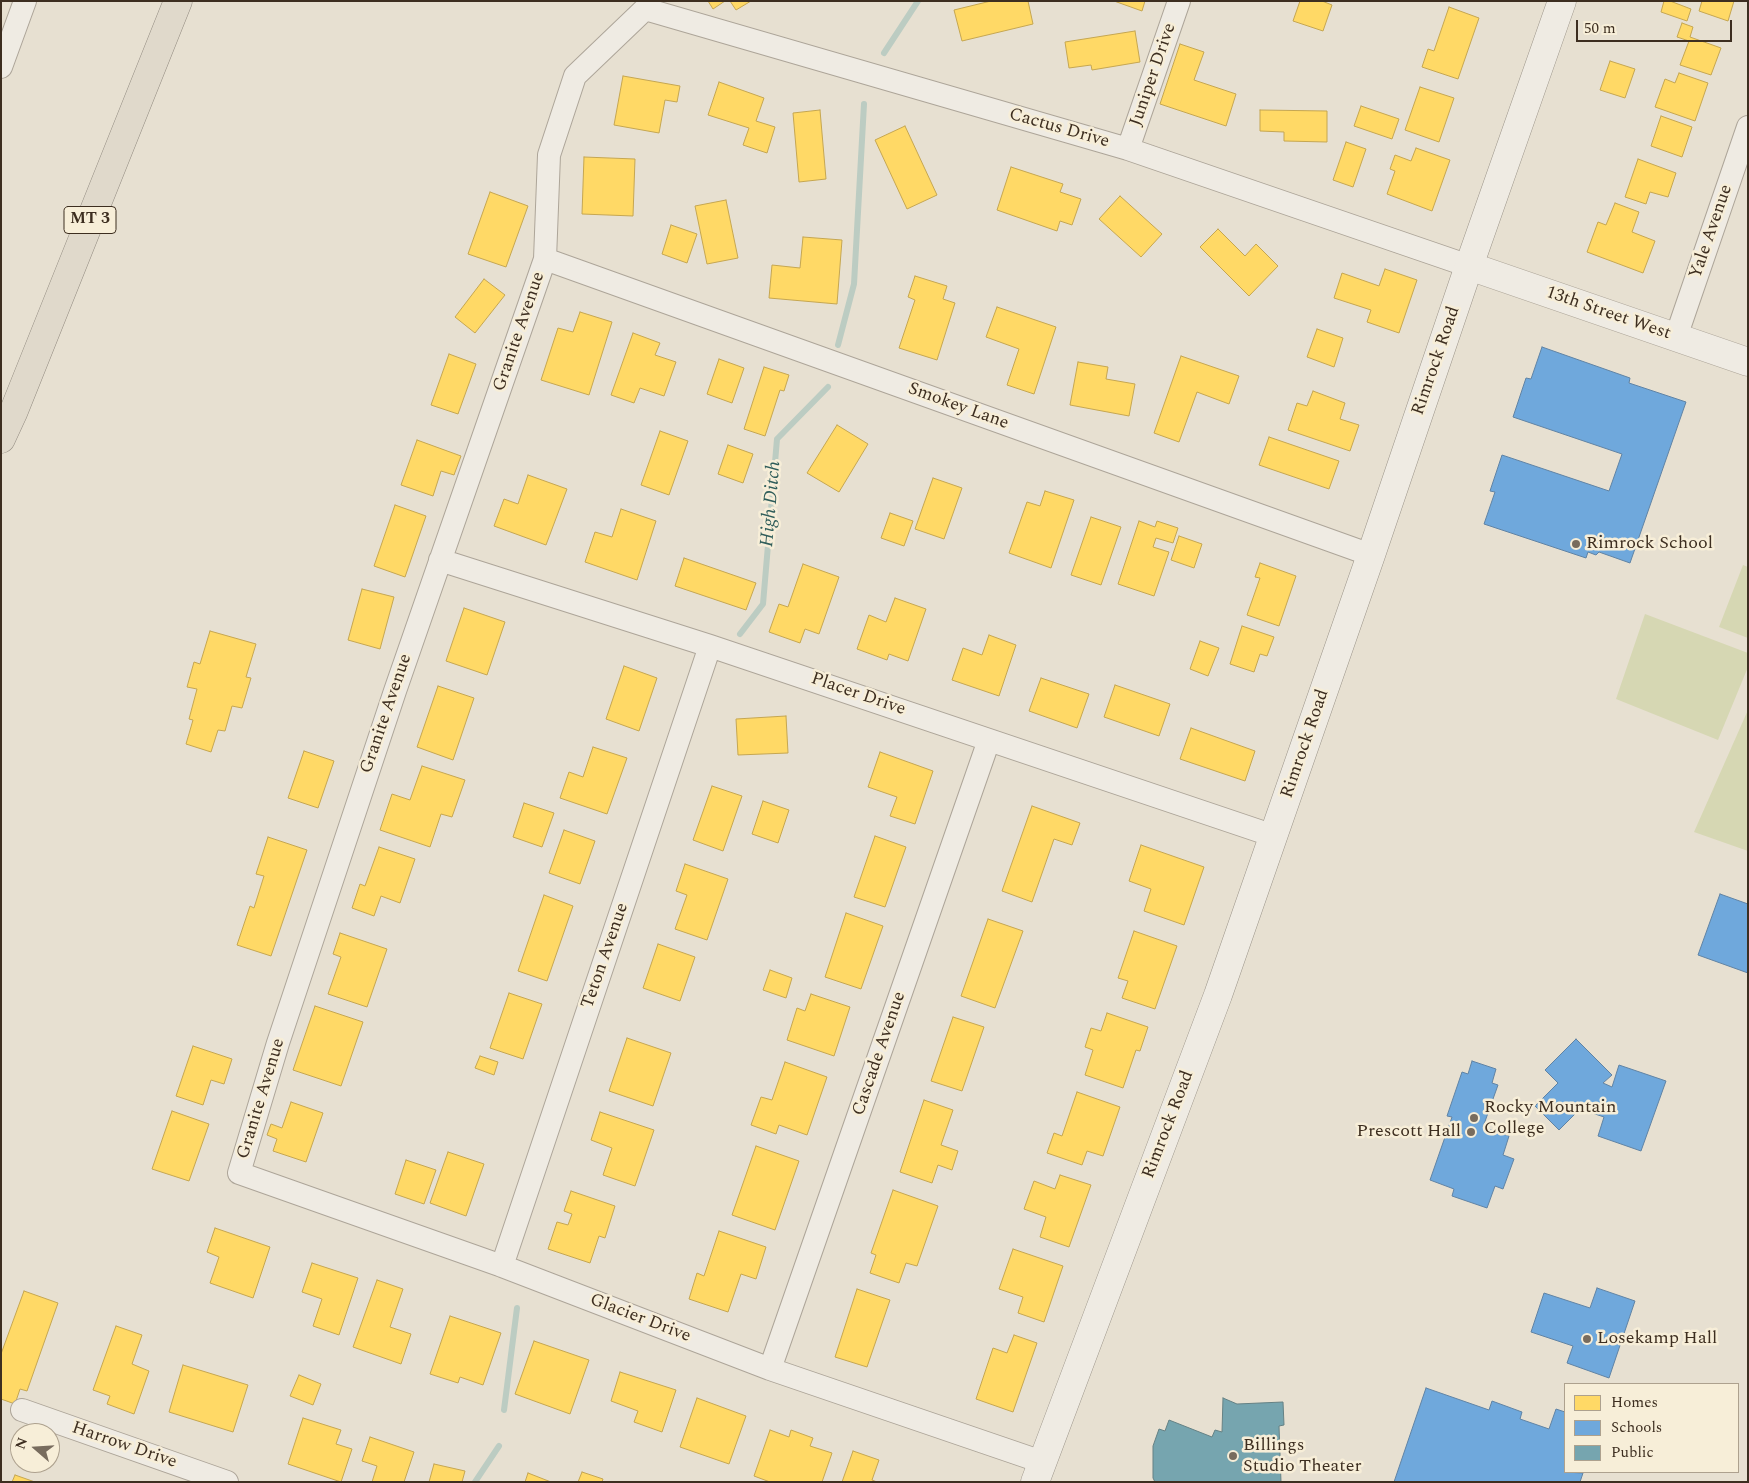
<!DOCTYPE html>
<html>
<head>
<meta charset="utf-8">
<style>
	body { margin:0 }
	#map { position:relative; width:1749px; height:1483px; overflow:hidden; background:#e7e0d1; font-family:Spectral,serif }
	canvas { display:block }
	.frame { position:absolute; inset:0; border:2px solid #3d2e20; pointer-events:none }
	.legend { position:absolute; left:1564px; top:1383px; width:175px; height:90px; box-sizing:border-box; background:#f7eed8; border:1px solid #ada18e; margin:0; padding:6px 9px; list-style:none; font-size:15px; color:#3d2e20 }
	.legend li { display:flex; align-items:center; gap:10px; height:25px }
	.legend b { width:25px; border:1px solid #ada18e }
	.north { position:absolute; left:10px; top:1423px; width:50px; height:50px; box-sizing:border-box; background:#f7eed8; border:1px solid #ada18e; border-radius:50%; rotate:289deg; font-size:14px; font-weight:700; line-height:20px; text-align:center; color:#3d2e20 }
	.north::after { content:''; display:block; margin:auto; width:18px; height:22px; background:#786c5e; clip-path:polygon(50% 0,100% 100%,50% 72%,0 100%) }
	.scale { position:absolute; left:1576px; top:20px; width:156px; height:22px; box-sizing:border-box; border:2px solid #3d2e20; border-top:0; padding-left:6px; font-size:15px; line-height:18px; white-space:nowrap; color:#3d2e20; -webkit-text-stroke:4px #f7eed8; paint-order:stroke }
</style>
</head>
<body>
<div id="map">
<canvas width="1749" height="1483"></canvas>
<div class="frame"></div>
<ul class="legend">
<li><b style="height:14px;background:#ffd966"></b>Homes</li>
<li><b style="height:14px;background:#6fa8dc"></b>Schools</li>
<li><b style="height:14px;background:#76a5af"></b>Public</li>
</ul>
<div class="north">N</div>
<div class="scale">50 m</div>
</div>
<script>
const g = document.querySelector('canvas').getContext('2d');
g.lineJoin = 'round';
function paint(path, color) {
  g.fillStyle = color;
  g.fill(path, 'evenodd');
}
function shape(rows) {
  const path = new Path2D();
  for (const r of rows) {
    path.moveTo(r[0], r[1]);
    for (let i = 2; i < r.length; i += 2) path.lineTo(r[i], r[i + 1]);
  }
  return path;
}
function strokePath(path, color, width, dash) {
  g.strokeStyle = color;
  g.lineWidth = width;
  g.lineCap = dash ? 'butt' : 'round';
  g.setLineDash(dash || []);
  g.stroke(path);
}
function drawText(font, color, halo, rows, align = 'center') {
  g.font = font + ' Spectral,serif';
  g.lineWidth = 5;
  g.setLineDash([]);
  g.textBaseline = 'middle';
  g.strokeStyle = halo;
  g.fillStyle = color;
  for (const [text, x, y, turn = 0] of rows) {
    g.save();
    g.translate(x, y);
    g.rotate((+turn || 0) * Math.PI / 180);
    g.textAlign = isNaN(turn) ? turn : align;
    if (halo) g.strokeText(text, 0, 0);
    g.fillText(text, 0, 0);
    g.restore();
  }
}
paint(shape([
	[1743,565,1748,567,1748,638,1719,627],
	[1645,614,1748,653,1748,667,1718,740,1616,699],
	[1748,710,1748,851,1694,832]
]), '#d6d7b3');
const homes = shape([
	[708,1,725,1,713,9,708,1],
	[730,1,751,1,736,10,730,1],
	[991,1,1028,1,1033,24,962,41,954,10,991,1],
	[1114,1,1145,1,1142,11,1114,1],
	[1300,1,1322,1,1332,5,1323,31,1293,21,1300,1],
	[1664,1,1670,1,1691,9,1687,21,1661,12,1664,1],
	[1702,1,1734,1,1728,21,1699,11,1702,1],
	[1449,7,1479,18,1458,79,1422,67,1428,49,1434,51,1449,7],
	[1682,23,1693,27,1690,37,1721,48,1711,75,1680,65,1689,41,1677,37,1682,23],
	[1135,31,1140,62,1092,70,1091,65,1069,68,1065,42,1135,31],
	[1180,44,1204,52,1194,80,1236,94,1226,126,1160,104,1180,44],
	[1610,61,1635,69,1625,98,1600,90,1610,61],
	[1679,73,1708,83,1695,121,1655,107,1665,79,1675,83,1679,73],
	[623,76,680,86,677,102,665,100,659,133,614,125,623,76],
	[719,82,764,98,756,121,775,127,767,153,743,145,749,128,708,115,719,82],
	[1420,87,1454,98,1439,142,1405,130,1420,87],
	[1361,106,1399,119,1392,139,1354,126,1361,106],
	[820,110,826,179,799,182,793,113,820,110],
	[1260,110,1327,111,1327,142,1284,141,1284,132,1260,131,1260,110],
	[1661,116,1692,127,1682,157,1651,146,1661,116],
	[905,126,937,195,907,209,875,140,905,126],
	[1346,142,1366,149,1353,187,1333,180,1346,142],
	[1416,148,1450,160,1432,211,1387,194,1395,171,1390,169,1395,155,1411,161,1416,148],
	[584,157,635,159,633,216,582,214,584,157],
	[1638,159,1676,173,1668,197,1650,192,1646,204,1625,197,1638,159],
	[1011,167,1063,184,1060,192,1081,199,1072,225,1060,221,1057,231,997,210,1011,167],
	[490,192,528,206,506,267,468,254,490,192],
	[1120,196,1162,234,1141,257,1099,219,1120,196],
	[726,200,738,258,707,264,695,206,726,200],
	[1615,203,1639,212,1632,232,1655,241,1643,273,1587,252,1598,222,1606,225,1615,203],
	[671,225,697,234,687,263,662,254,671,225],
	[1218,229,1245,256,1256,244,1278,266,1249,296,1200,247,1218,229],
	[803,237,842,240,837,304,769,298,772,265,800,268,803,237],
	[1385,269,1417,280,1399,333,1367,322,1371,310,1334,298,1342,273,1379,286,1385,269],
	[915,276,947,286,943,299,955,303,937,360,899,348,915,300,908,297,915,276],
	[484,279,505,295,475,333,455,317,484,279],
	[997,307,1056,327,1034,394,1007,385,1019,349,986,337,997,307],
	[580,312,612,322,589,395,541,380,558,328,573,332,580,312],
	[1317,329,1343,338,1334,367,1307,357,1317,329],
	[633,333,660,343,655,355,676,362,664,396,640,388,634,403,611,395,633,333],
	[449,354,476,364,458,414,431,405,449,354],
	[1181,356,1239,376,1229,404,1197,392,1179,442,1154,433,1181,356],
	[719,359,744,368,732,403,707,394,719,359],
	[1078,362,1108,367,1106,379,1135,384,1129,416,1070,405,1078,362],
	[764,367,789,375,784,391,780,390,765,436,744,429,764,367],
	[1313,391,1345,403,1340,419,1359,425,1350,451,1288,430,1297,403,1307,406,1313,391],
	[837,425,868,444,839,492,807,473,837,425],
	[660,431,688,441,669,495,641,485,660,431],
	[1269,437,1339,461,1329,489,1259,465,1269,437],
	[417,440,461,456,454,475,441,471,433,496,401,485,417,440],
	[728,445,753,454,743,483,718,474,728,445],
	[528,475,567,489,546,545,494,526,504,499,518,504,528,475],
	[933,478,962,488,944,539,915,529,933,478],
	[1045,491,1074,500,1051,568,1009,553,1027,502,1040,506,1045,491],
	[395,505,426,516,405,577,374,566,395,505],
	[621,509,656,521,637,580,585,562,595,532,612,537,621,509],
	[890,513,913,521,904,546,881,538,890,513],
	[1091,517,1121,527,1101,585,1071,575,1091,517],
	[1139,521,1155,527,1157,521,1178,528,1173,543,1156,538,1153,547,1169,552,1154,596,1118,584,1139,521],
	[1179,536,1202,544,1194,568,1171,560,1179,536],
	[684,558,756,583,746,610,675,586,684,558],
	[1260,563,1296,576,1279,626,1247,615,1260,578,1255,577,1260,563],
	[803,564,839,577,819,634,805,629,800,643,769,632,779,604,788,607,803,564],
	[362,589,394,597,380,649,348,640,362,589],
	[895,598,926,609,908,661,889,654,887,660,857,649,869,615,886,622,895,598],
	[464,608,505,622,487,675,446,661,464,608],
	[1242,626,1274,637,1267,656,1260,654,1254,672,1230,664,1242,626],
	[210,631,256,644,246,677,251,678,242,708,232,706,225,731,218,730,211,752,186,744,193,720,189,719,197,689,187,687,194,662,200,664,210,631],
	[989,635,1016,645,999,696,952,680,963,648,982,655,989,635],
	[1200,641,1219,648,1208,676,1190,669,1200,641],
	[624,666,657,678,639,731,606,719,624,666],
	[1041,678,1089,694,1077,728,1029,711,1041,678],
	[1115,685,1170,704,1159,736,1104,717,1115,685],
	[438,686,474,698,453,760,417,747,438,686],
	[786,716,788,753,738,755,736,719,786,716],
	[1191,728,1255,751,1245,781,1180,759,1191,728],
	[593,747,627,758,607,814,560,798,569,772,583,777,593,747],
	[304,751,334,761,318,808,288,798,304,751],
	[880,752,933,771,915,824,890,816,897,797,868,787,880,752],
	[422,766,465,780,452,817,441,814,430,847,380,830,392,794,410,800,422,766],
	[712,786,742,796,723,851,693,840,712,786],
	[763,801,789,810,778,843,752,834,763,801],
	[524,803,554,813,542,847,513,837,524,803],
	[1032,806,1080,823,1072,845,1054,839,1032,902,1002,891,1032,806],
	[564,830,595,841,580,884,549,873,564,830],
	[875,836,906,847,885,907,854,897,875,836],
	[268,837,307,850,271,956,237,945,250,906,254,908,264,876,256,874,268,837],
	[1141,845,1204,867,1184,925,1144,911,1151,889,1129,881,1141,845],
	[379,847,415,859,400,903,381,896,374,916,352,908,360,884,365,886,379,847],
	[685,864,728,879,707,940,675,929,687,895,676,891,685,864],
	[544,895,573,906,547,981,518,971,544,895],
	[846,913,883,926,861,989,825,977,846,913],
	[988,919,1023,931,995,1008,961,996,988,919],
	[1134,931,1177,946,1155,1009,1122,998,1128,981,1118,978,1134,931],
	[340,933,387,949,367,1007,328,994,341,957,333,954,340,933],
	[658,944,695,957,680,1001,643,988,658,944],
	[770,970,792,978,786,998,763,990,770,970],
	[509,993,542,1004,523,1059,490,1048,509,993],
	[811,994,850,1007,834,1056,787,1040,797,1008,805,1011,811,994],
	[315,1006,363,1022,341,1086,293,1070,315,1006],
	[1107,1013,1148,1027,1140,1051,1136,1050,1123,1088,1085,1075,1093,1050,1085,1047,1091,1028,1101,1031,1107,1013],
	[953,1017,984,1027,962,1091,931,1081,953,1017],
	[627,1038,671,1053,653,1106,609,1091,627,1038],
	[193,1046,232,1059,224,1084,211,1080,203,1105,176,1096,193,1046],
	[480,1056,498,1062,494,1075,475,1068,480,1056],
	[785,1062,827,1077,807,1135,779,1125,776,1134,751,1125,761,1097,772,1100,785,1062],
	[1077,1092,1120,1107,1103,1156,1087,1151,1082,1165,1047,1153,1054,1133,1062,1136,1077,1092],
	[924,1100,953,1110,941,1145,958,1151,952,1170,938,1165,932,1183,900,1172,924,1100],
	[291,1102,323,1113,306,1162,273,1151,277,1139,267,1135,271,1124,282,1128,291,1102],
	[172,1111,209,1124,189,1181,152,1169,172,1111],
	[600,1112,654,1130,635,1186,603,1175,612,1148,591,1140,600,1112],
	[756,1146,799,1161,775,1230,732,1215,756,1146],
	[448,1152,484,1164,466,1216,430,1203,448,1152],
	[406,1160,436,1170,424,1204,395,1194,406,1160],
	[1060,1175,1091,1185,1069,1247,1040,1237,1046,1217,1024,1209,1034,1181,1055,1189,1060,1175],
	[893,1190,938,1206,917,1266,906,1263,899,1283,870,1273,876,1255,871,1253,893,1190],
	[571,1191,615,1206,605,1238,599,1236,590,1263,548,1249,557,1222,568,1225,572,1214,564,1211,571,1191],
	[215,1228,270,1247,253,1298,210,1283,219,1257,207,1252,215,1228],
	[719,1231,766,1247,756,1279,741,1274,728,1312,689,1299,697,1273,704,1276,719,1231],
	[1013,1249,1063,1266,1044,1322,1018,1313,1023,1297,999,1289,1013,1249],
	[312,1263,358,1278,339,1335,313,1326,322,1299,302,1292,312,1263],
	[377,1280,403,1289,390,1327,411,1334,401,1364,353,1347,377,1280],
	[857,1289,890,1300,867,1367,835,1357,857,1289],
	[24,1291,58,1303,27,1391,20,1389,15,1404,1,1399,1,1354,24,1291],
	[450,1316,501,1333,483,1385,460,1377,458,1383,430,1374,450,1316],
	[116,1326,142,1335,132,1364,149,1371,134,1414,107,1404,110,1396,93,1390,116,1326],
	[1014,1335,1037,1343,1013,1412,976,1399,993,1348,1007,1353,1014,1335],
	[534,1341,589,1360,570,1414,515,1394,534,1341],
	[183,1365,248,1385,233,1432,169,1412,183,1365],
	[620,1372,676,1390,662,1432,634,1422,638,1411,611,1401,620,1372],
	[299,1375,321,1384,313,1405,290,1396,299,1375],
	[697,1398,746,1416,729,1464,680,1447,697,1398],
	[303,1418,341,1430,336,1444,352,1449,341,1482,288,1464,303,1418],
	[770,1430,789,1437,791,1430,813,1438,810,1446,832,1453,822,1482,770,1482,754,1476,770,1430],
	[370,1437,414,1452,404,1482,372,1482,377,1466,362,1461,370,1437],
	[853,1451,879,1460,872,1480,877,1482,842,1482,853,1451],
	[434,1464,465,1471,462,1482,429,1482,434,1464],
	[582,1472,603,1479,602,1482,578,1482,582,1472],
	[528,1473,551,1482,525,1482,528,1473],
	[15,1475,35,1482,12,1482,15,1475]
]);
paint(homes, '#ffd966');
strokePath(homes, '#c5a651', 1);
const schools = shape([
	[1542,347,1630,378,1629,383,1686,402,1630,563,1599,552,1596,555,1588,552,1586,558,1484,524,1495,492,1490,491,1502,455,1609,491,1622,454,1513,417,1526,378,1531,379,1542,347],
	[1720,894,1748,904,1748,973,1698,955,1720,894],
	[1576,1039,1612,1075,1603,1083,1612,1087,1619,1065,1666,1081,1641,1151,1598,1136,1604,1117,1580,1109,1559,1130,1535,1106,1558,1083,1545,1070,1576,1039],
	[1472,1061,1496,1069,1492,1083,1498,1085,1483,1127,1509,1136,1503,1155,1514,1159,1503,1189,1495,1186,1487,1208,1452,1196,1454,1189,1430,1180,1452,1117,1447,1116,1462,1072,1468,1074,1472,1061],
	[1597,1288,1635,1301,1609,1378,1567,1363,1573,1346,1531,1332,1544,1293,1590,1308,1597,1288],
	[1426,1388,1489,1410,1492,1401,1522,1412,1520,1419,1549,1429,1556,1409,1565,1412,1565,1472,1583,1473,1580,1482,1394,1482,1426,1388]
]);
paint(schools, '#6fa8dc');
strokePath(schools, '#6083a4', 1);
const public = shape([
	[1223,1398,1237,1404,1283,1402,1284,1425,1279,1426,1281,1482,1155,1482,1153,1478,1153,1446,1159,1429,1165,1431,1169,1420,1212,1437,1215,1430,1222,1432,1223,1398]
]);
paint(public, '#76a5af');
strokePath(public, '#658184', 1);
strokePath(shape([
	[884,53,918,1],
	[838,345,854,284,864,104],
	[740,634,763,604,777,439,828,387],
	[504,1410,517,1308],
	[475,1482,499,1446]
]), '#bcccc2', 6);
const minor = shape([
	[1,67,25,1],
	[1128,149,1179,1],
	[545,259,1371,555],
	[1676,337,1748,127],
	[440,560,710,646,1274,836],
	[502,1266,710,646],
	[770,1369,989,740],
	[22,1410,227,1482],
	[1042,1462,770,1369,502,1266,239,1173,278,1043,395,691,545,259,549,155,575,76,645,9,1128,149,1469,266]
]);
const tertiary = shape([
	[1469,266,1748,362]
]);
const secondary = shape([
	[1035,1482,1218,995,1371,555,1469,266,1562,1]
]);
const trunk = shape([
	[1,439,13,413,178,1]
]);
strokePath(minor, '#ada599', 24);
strokePath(tertiary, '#ada599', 29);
strokePath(secondary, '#9c958a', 29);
strokePath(trunk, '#928b80', 29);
strokePath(minor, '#efebe3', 22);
strokePath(tertiary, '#efebe3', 28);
strokePath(secondary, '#efebe3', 28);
strokePath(trunk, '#e0d9cb', 28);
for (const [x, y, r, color] of [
	[1576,544,5,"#786c5e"],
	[1474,1118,5,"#786c5e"],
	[1471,1132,5,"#786c5e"],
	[1587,1339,5,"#786c5e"],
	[1233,1456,5,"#786c5e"]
]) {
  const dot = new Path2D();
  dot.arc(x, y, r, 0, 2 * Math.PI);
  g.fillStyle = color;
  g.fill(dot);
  strokePath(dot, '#f7eed8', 2);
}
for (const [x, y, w] of [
	[90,220,52]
]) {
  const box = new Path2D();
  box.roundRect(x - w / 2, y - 13.5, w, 27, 4);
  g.fillStyle = '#f7eed8';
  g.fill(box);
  strokePath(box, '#3d2e20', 1);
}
drawText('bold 16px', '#3d2e20', null, [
	["MT 3",90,220]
]);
drawText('18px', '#3d2e20', '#f7eed8', [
	["Juniper Drive",1154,75,-71],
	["Cactus Drive",1059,129,16],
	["Yale Avenue",1712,232,-71],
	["13th Street West",1608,314,19],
	["Granite Avenue",520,332,-71],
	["Rimrock Road",1437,361,-71],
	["Smokey Lane",958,407,20],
	["Placer Drive",858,695,19],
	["Granite Avenue",387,714,-71],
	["Rimrock Road",1306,744,-71],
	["Teton Avenue",606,956,-71],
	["Cascade Avenue",880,1054,-71],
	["Granite Avenue",262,1099,-73],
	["Rimrock Road",1169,1125,-69],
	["Glacier Drive",640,1319,21],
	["Harrow Drive",124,1446,19]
]);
drawText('18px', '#3d2e20', '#f7eed8', [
	["Rimrock School",1586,544],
	["Rocky Mountain",1484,1108],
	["College",1484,1129],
	["Prescott Hall",1461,1132,"right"],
	["Losekamp Hall",1597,1339],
	["Billings",1243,1446],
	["Studio Theater",1243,1467]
], 'left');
drawText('italic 19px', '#2f5d5a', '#f7eed8', [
	["High Ditch",772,504,-85]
]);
</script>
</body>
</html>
